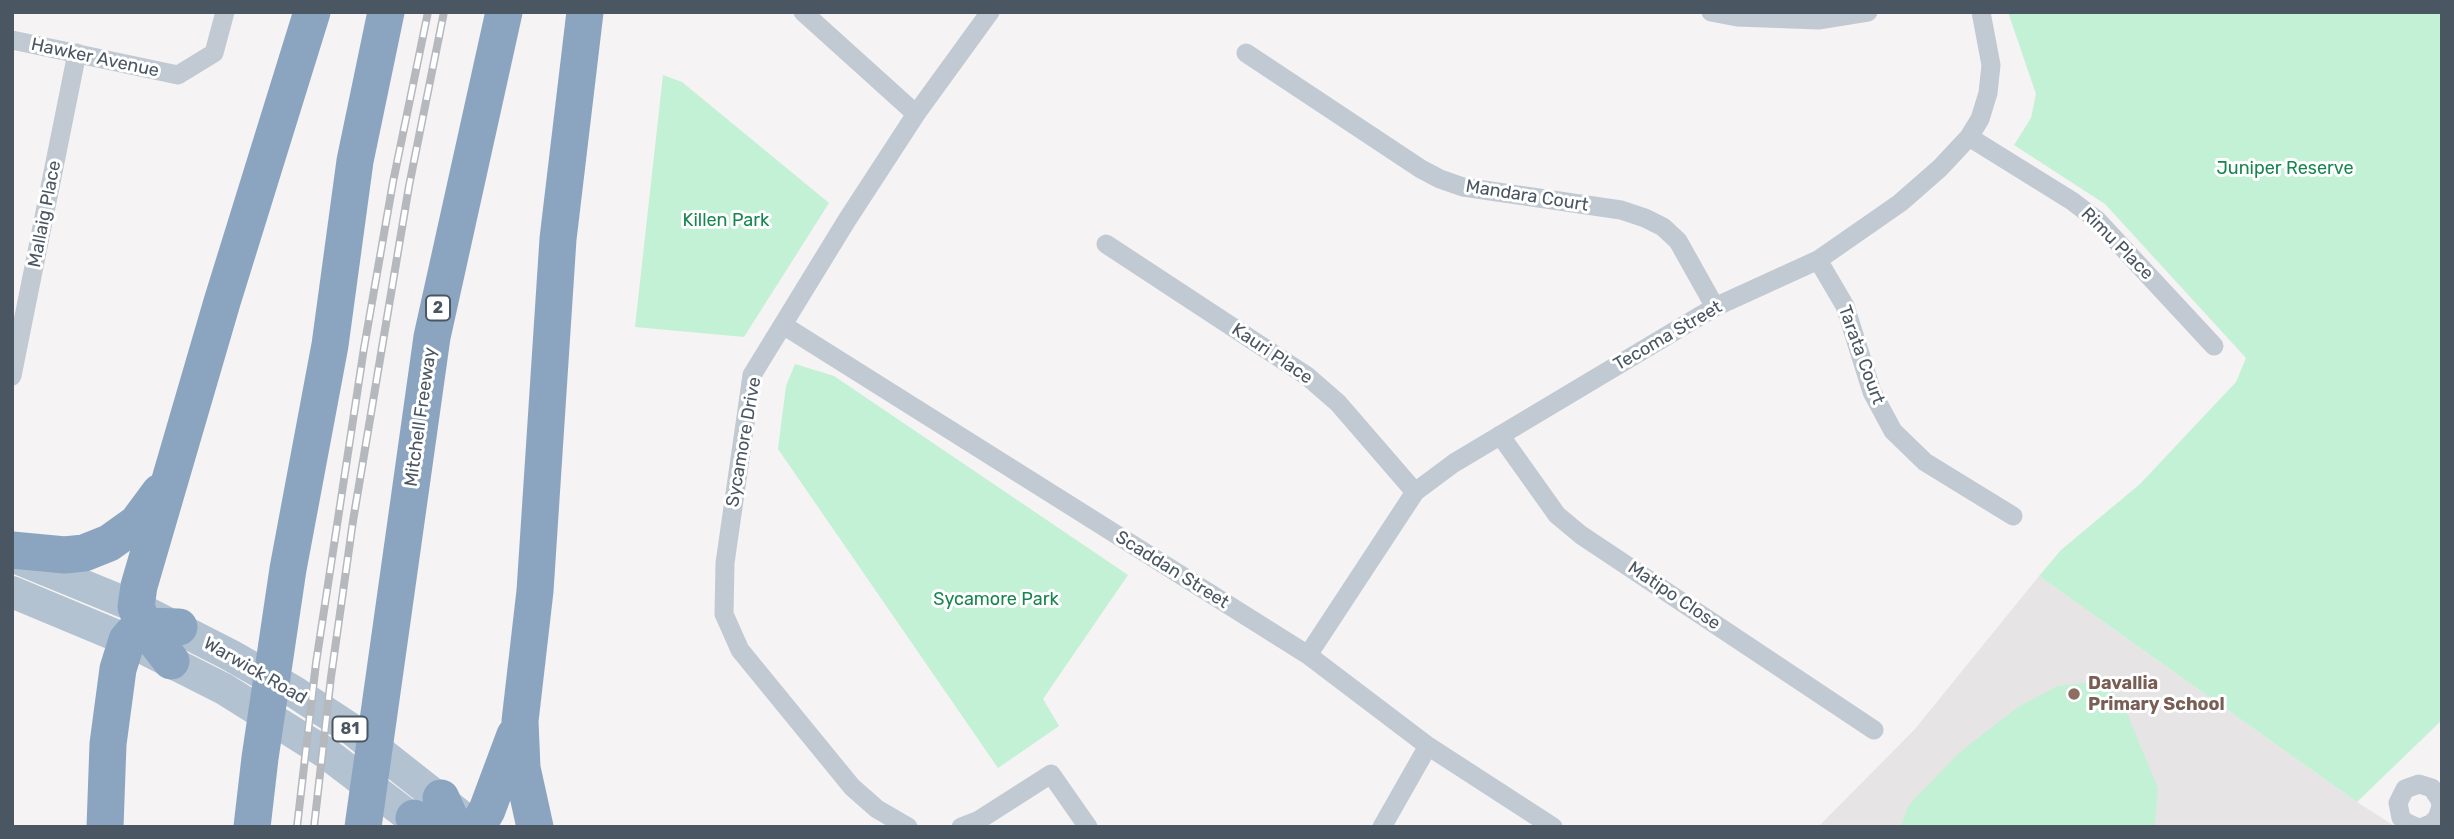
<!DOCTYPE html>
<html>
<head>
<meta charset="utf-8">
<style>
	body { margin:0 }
	#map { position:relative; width:2454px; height:839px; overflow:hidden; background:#f5f3f3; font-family:Rubik,sans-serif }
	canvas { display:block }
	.frame { position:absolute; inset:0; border:14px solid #4a5661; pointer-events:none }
</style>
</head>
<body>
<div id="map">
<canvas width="2454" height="839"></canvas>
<div class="frame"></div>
</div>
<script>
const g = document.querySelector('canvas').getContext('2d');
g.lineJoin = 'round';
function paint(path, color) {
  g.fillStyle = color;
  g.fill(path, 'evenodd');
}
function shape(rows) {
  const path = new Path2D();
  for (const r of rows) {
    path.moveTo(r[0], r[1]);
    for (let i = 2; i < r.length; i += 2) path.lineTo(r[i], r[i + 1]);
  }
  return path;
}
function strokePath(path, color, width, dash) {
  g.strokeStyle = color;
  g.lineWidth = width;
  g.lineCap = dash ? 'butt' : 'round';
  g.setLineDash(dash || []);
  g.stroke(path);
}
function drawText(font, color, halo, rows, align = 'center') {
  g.font = font + ' Rubik,sans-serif';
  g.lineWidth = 6;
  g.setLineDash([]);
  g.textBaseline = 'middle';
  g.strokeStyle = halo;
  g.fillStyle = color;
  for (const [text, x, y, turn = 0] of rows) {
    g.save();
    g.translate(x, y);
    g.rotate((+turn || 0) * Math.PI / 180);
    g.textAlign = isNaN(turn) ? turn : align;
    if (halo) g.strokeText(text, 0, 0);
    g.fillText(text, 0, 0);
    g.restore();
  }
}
paint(shape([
	[2039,576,2357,802,2396,827,1818,827,1915,729]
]), '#e6e4e5');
paint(shape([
	[2008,12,2442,12,2442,720,2357,802,2039,576,2061,550,2140,484,2236,382,2246,358,2105,204,2014,145,2031,118,2036,94],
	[663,75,682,82,829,203,744,337,635,327],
	[795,364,834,376,1128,575,1043,699,1059,726,998,768,778,449,786,386],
	[2090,682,2120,697,2158,788,2155,827,1900,827,1909,805,1959,753,2018,707,2058,686]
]), '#c3f1d5');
strokePath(shape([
	[803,12,916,114],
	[1711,12,1737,17,1818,20,1868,12],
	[12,40,178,75,214,53,225,12],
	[1246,53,1421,169,1440,179,1463,187,1621,210,1645,218,1663,227,1678,241,1715,307],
	[1969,137,2072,201,2097,220,2214,346],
	[1106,244,1307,376,1338,403,1415,492],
	[1818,260,1845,306,1872,392,1893,431,1925,462,2013,516],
	[783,325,1308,655,1428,746,1553,827],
	[12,376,77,53],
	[1500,435,1557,515,1581,535,1874,730],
	[1308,655,1415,492,1454,463,1715,307,1818,260,1900,203,1940,168,1969,137,1980,119,1988,93,1991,65,1981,12],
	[908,827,877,809,852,787,740,650,724,614,725,563,752,375,847,220,916,114,990,12],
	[961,827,979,820,1051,774,1088,827],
	[1382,827,1428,746],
	[2416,827,2407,823,2401,818,2398,803,2405,789,2419,784,2432,788,2440,800,2441,807,2437,818,2431,824,2423,827]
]), '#c1cad2', 19);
strokePath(shape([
	[14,557,136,607,230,655,293,691,351,729,460,815],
	[12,592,127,640,224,689,326,753,423,827]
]), '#b3c2d1', 32);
strokePath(shape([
	[12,550,65,555,84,553,109,543,137,523,160,492],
	[171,661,144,626,136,607,139,586,222,302,312,12],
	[441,798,454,827],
	[414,818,430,827],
	[105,827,108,744,118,669,127,640,134,632,144,626,179,627],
	[252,827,260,758,288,569,330,345,355,161,386,12],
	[363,827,432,337,504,12],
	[477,827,487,810,515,735],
	[535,827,522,768,520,721,535,591,558,239,585,12]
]), '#8ba5c1', 37);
const rail = shape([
	[297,827,316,663,364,348,393,182,428,12],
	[314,827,331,677,353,521,409,186,444,12]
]);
strokePath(rail, '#b5b8bd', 8);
strokePath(rail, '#fff', 5, [16]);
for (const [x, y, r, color] of [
	[2074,694,7,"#8d6e63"]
]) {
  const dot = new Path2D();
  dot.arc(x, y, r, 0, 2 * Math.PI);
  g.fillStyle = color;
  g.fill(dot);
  strokePath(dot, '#fff', 2.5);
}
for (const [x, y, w] of [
	[438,308,24],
	[350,729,35]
]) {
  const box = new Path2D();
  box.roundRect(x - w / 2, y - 12.5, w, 25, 5);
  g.fillStyle = '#fff';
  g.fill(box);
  strokePath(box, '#4a5661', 2);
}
drawText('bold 16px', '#4a5661', null, [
	["2",438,308],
	["81",350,729]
]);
drawText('18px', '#4a5661', '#fff', [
	["Hawker Avenue",95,58,12],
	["Mandara Court",1527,196,9],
	["Mallaig Place",45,214,-79],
	["Rimu Place",2117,244,45],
	["Tecoma Street",1668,336,-30],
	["Kauri Place",1272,354,34],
	["Tarata Court",1861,355,70],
	["Mitchell Freeway",421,417,-82],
	["Sycamore Drive",744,442,-80],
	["Scaddan Street",1172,570,32],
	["Matipo Close",1674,596,34],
	["Warwick Road",255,671,30]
]);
drawText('18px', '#17864f', '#fff', [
	["Juniper Reserve",2285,169],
	["Killen Park",726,221],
	["Sycamore Park",996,600]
]);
drawText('bold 18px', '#785e54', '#fff', [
	["Davallia",2088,684],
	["Primary School",2088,705]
], 'left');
</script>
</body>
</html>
